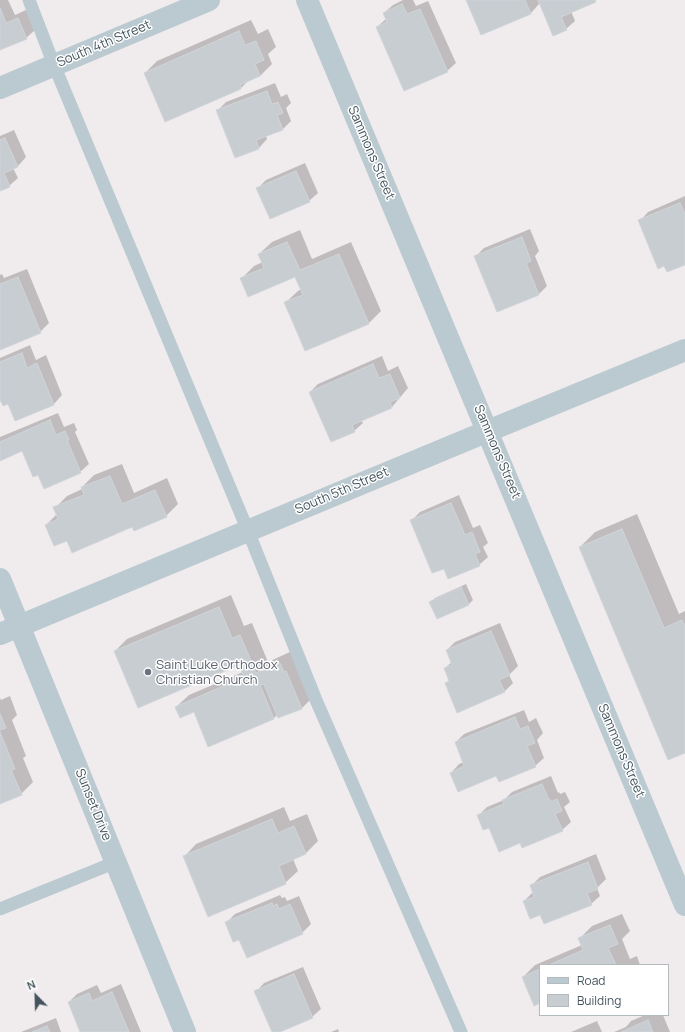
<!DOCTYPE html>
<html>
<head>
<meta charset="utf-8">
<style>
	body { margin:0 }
	#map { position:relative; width:685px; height:1032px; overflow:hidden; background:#f0eced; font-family:Manrope,sans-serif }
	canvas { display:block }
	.legend { position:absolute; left:539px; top:964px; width:130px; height:52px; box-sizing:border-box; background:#fff; border:1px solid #b4bbbe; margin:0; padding:5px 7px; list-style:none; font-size:12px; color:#43545c }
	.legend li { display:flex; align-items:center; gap:8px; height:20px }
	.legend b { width:20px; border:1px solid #b4bbbe }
	.north { position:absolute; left:16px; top:976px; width:40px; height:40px; -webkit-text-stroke:3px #fff; paint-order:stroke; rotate:337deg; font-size:11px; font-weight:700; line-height:16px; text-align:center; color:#43545c }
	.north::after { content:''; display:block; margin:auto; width:14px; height:18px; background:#43545c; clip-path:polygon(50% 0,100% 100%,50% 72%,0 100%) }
</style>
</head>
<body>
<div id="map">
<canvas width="685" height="1032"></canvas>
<ul class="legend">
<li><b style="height:5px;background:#bbcad1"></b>Road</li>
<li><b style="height:11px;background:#c8cdd2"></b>Building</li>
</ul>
<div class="north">N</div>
</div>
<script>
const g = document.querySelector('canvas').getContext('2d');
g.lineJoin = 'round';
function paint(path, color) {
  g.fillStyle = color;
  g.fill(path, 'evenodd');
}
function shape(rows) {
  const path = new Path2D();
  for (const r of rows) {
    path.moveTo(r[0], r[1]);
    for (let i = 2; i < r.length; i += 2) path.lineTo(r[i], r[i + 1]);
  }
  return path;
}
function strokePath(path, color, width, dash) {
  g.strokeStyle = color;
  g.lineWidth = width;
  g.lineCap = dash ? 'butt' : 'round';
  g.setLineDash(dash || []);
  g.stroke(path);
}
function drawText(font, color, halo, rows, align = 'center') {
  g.font = font + ' Manrope,sans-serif';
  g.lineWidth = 3;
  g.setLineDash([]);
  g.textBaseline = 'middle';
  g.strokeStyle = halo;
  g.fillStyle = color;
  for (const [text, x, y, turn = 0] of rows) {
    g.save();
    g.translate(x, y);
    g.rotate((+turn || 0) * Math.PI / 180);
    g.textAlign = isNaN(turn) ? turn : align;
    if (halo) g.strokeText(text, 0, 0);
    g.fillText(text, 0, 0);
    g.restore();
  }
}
paint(shape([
	[0,0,8,0,15,15,26,10,35,30,26,38,0,49],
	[403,0,413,0,416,6,428,1,456,63,447,71,377,27,386,19,384,13,393,5],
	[467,0,596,0,571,11,575,21,566,29,540,3,531,13,481,34],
	[251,20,258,34,268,29,276,47,268,54,272,64,260,76,248,81,241,88,145,73,157,61],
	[275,83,281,97,287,94,291,103,286,108,291,121,283,129,266,136,267,139,259,148,236,157,218,110,226,102],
	[14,130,26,157,18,166,13,168,18,178,9,186,0,190,0,136],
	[305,163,318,193,309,201,258,188,266,180],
	[685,196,685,264,640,221,648,212],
	[530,229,539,251,535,256,547,286,539,294,475,257,484,248],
	[300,230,312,259,351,242,381,311,369,323,285,303,298,291,301,289,296,276,241,279,254,266,263,262,259,254,272,242],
	[27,269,49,323,40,332,0,349,0,275,2,274,4,278],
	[30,345,36,360,46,355,62,395,54,404,16,419,9,403,0,397,0,358],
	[382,356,388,371,398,366,408,388,392,407,361,420,363,423,354,431,310,392,318,384],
	[58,413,64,427,74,423,77,430,75,432,89,464,80,472,39,474,22,450,0,460,0,437],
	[122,464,134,493,167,478,178,504,166,516,133,526,68,540,46,525,57,514,55,508,67,496,82,489,82,487,94,475],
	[459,495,473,528,480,525,488,543,483,547,488,557,479,565,444,567,411,521,420,512],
	[637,514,679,614,685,611,685,752,580,547,595,532],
	[466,584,473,600,469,604,438,618,431,602,435,598],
	[231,595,244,626,252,623,268,662,292,651,314,696,302,708,279,717,278,714,274,718,194,711,176,707,189,695,243,672,239,663,115,651,127,639],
	[500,623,518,666,509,675,513,683,504,692,446,683,450,680,445,668,452,662,447,650,455,642],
	[10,696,17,715,12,720,26,756,23,758,33,782,21,794,0,803,0,698,1,700],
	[524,710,529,722,536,718,543,733,537,740,544,758,535,766,497,775,451,773,459,764,464,762,456,742,464,734],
	[551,776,558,793,559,792,560,794,565,792,570,802,564,807,571,822,562,830,521,842,490,826,478,816,487,807,504,800,512,792],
	[284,807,290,821,307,814,318,841,306,853,293,859,298,871,285,883,184,857,196,844],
	[596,854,606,879,597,888,600,896,591,904,541,913,524,901,533,892,531,886,540,877],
	[280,895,282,898,285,897,287,901,299,896,311,924,302,933,239,938,226,923,235,914],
	[622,914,630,931,622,939,630,959,637,956,640,965,540,965,540,1002,523,977,535,965,582,945,579,939,592,926],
	[303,967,321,1009,312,1017,278,1032,273,1032,256,992,264,983],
	[121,984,141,1032,81,1032,69,1002,77,994,97,985,101,993],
	[645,1015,663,1015,670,1032,614,1032,626,1027,631,1021],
	[56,1018,61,1032,21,1032],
	[597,1021,602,1032,571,1032],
	[338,1029,339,1032,331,1032]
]), '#0003');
const building = shape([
	[466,0,525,0,531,14,481,35,466,0],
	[538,0,595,0,596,2,561,17,567,30,553,36,538,0],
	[402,4,407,14,420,9,448,72,404,91,376,27,387,22,383,13,402,4],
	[0,8,6,23,18,18,27,39,0,50,0,8],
	[239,31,245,45,256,41,264,60,255,64,260,76,240,85,241,89,165,122,144,73,239,31],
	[267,91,272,104,278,102,283,113,277,115,283,130,256,140,259,149,235,158,216,110,267,91],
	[5,138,18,167,4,173,10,187,0,191,0,140,5,138],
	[296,171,310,202,270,219,256,188,296,171],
	[680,203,685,214,685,265,667,272,664,266,658,269,638,220,680,203],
	[522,237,531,261,526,263,539,295,497,312,474,256,522,237],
	[287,242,300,270,339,254,369,324,305,351,284,302,303,295,295,277,248,297,240,278,264,268,258,254,287,242],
	[18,277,41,333,0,350,0,284,18,277],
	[22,353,27,368,37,363,54,405,15,421,8,404,3,406,0,400,0,362,22,353],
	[373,364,379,378,390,374,400,398,390,402,392,408,352,425,355,432,331,442,309,392,373,364],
	[50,420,56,435,65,431,69,440,67,440,81,473,44,489,38,475,33,477,22,451,0,461,0,442,50,420],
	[110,476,122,504,155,490,167,517,134,531,132,527,72,553,67,541,54,546,45,525,58,519,53,507,84,495,81,487,110,476],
	[451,503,465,535,472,532,480,552,475,554,480,566,448,579,444,569,432,573,410,520,451,503],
	[622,529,664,628,682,620,685,626,685,753,668,760,579,547,622,529],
	[461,587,469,605,437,619,429,602,461,587],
	[219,607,232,638,240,635,256,673,280,663,284,672,286,671,302,709,278,718,264,684,260,685,274,719,208,747,194,712,180,718,175,707,244,677,239,665,138,708,114,651,219,607],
	[491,631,510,675,499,680,505,692,457,713,445,683,449,681,444,668,452,665,446,650,491,631],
	[0,714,6,728,0,730,0,714],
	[515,717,520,729,528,726,535,743,527,746,536,767,499,782,496,776,458,792,450,773,464,766,455,742,515,717],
	[0,732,15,769,11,770,22,795,0,804,0,732],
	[542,784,549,800,551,800,551,802,557,799,562,811,555,814,563,831,522,848,520,843,499,852,489,828,483,830,477,815,504,804,502,800,542,784],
	[272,819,278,833,294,826,306,854,279,866,286,884,208,917,183,856,272,819],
	[588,862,598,889,587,893,592,905,544,924,540,915,530,919,523,901,534,897,530,885,588,862],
	[272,903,273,906,277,904,279,909,290,904,303,934,247,958,239,940,233,942,225,922,272,903],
	[610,925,618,944,608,948,616,965,549,965,583,950,578,938,610,925],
	[540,969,540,1003,534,1006,522,977,540,969],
	[294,974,313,1018,280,1032,272,1032,254,991,294,974],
	[112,992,129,1032,80,1032,68,1002,89,993,92,1001,112,992],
	[648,1020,653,1032,621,1032,648,1020],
	[47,1026,50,1032,32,1032,47,1026]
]);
paint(building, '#c8cdd2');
strokePath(building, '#d0d4d9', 1);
strokePath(shape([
	[29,0,54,65,248,531,316,700,461,1032],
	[0,909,116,862]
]), '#bbcad1', 13);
strokePath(shape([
	[307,0,685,905],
	[0,88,209,0],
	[0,579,185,1032],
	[0,634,488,431,685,350]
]), '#bbcad1', 22);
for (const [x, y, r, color] of [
	[148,672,4,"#6b7280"]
]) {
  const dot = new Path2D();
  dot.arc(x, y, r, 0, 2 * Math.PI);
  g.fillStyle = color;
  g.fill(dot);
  strokePath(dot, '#fff', 1.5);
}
drawText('13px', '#43545c', '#fff', [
	["South 4th Street",104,44,-23],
	["Sammons Street",371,153,67],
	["Sammons Street",497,452,67],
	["South 5th Street",342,491,-23],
	["Sammons Street",621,751,67],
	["Sunset Drive",93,805,68]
]);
drawText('13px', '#5b616d', '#fff', [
	["Saint Luke Orthodox",156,665],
	["Christian Church",156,680]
], 'left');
</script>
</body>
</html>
